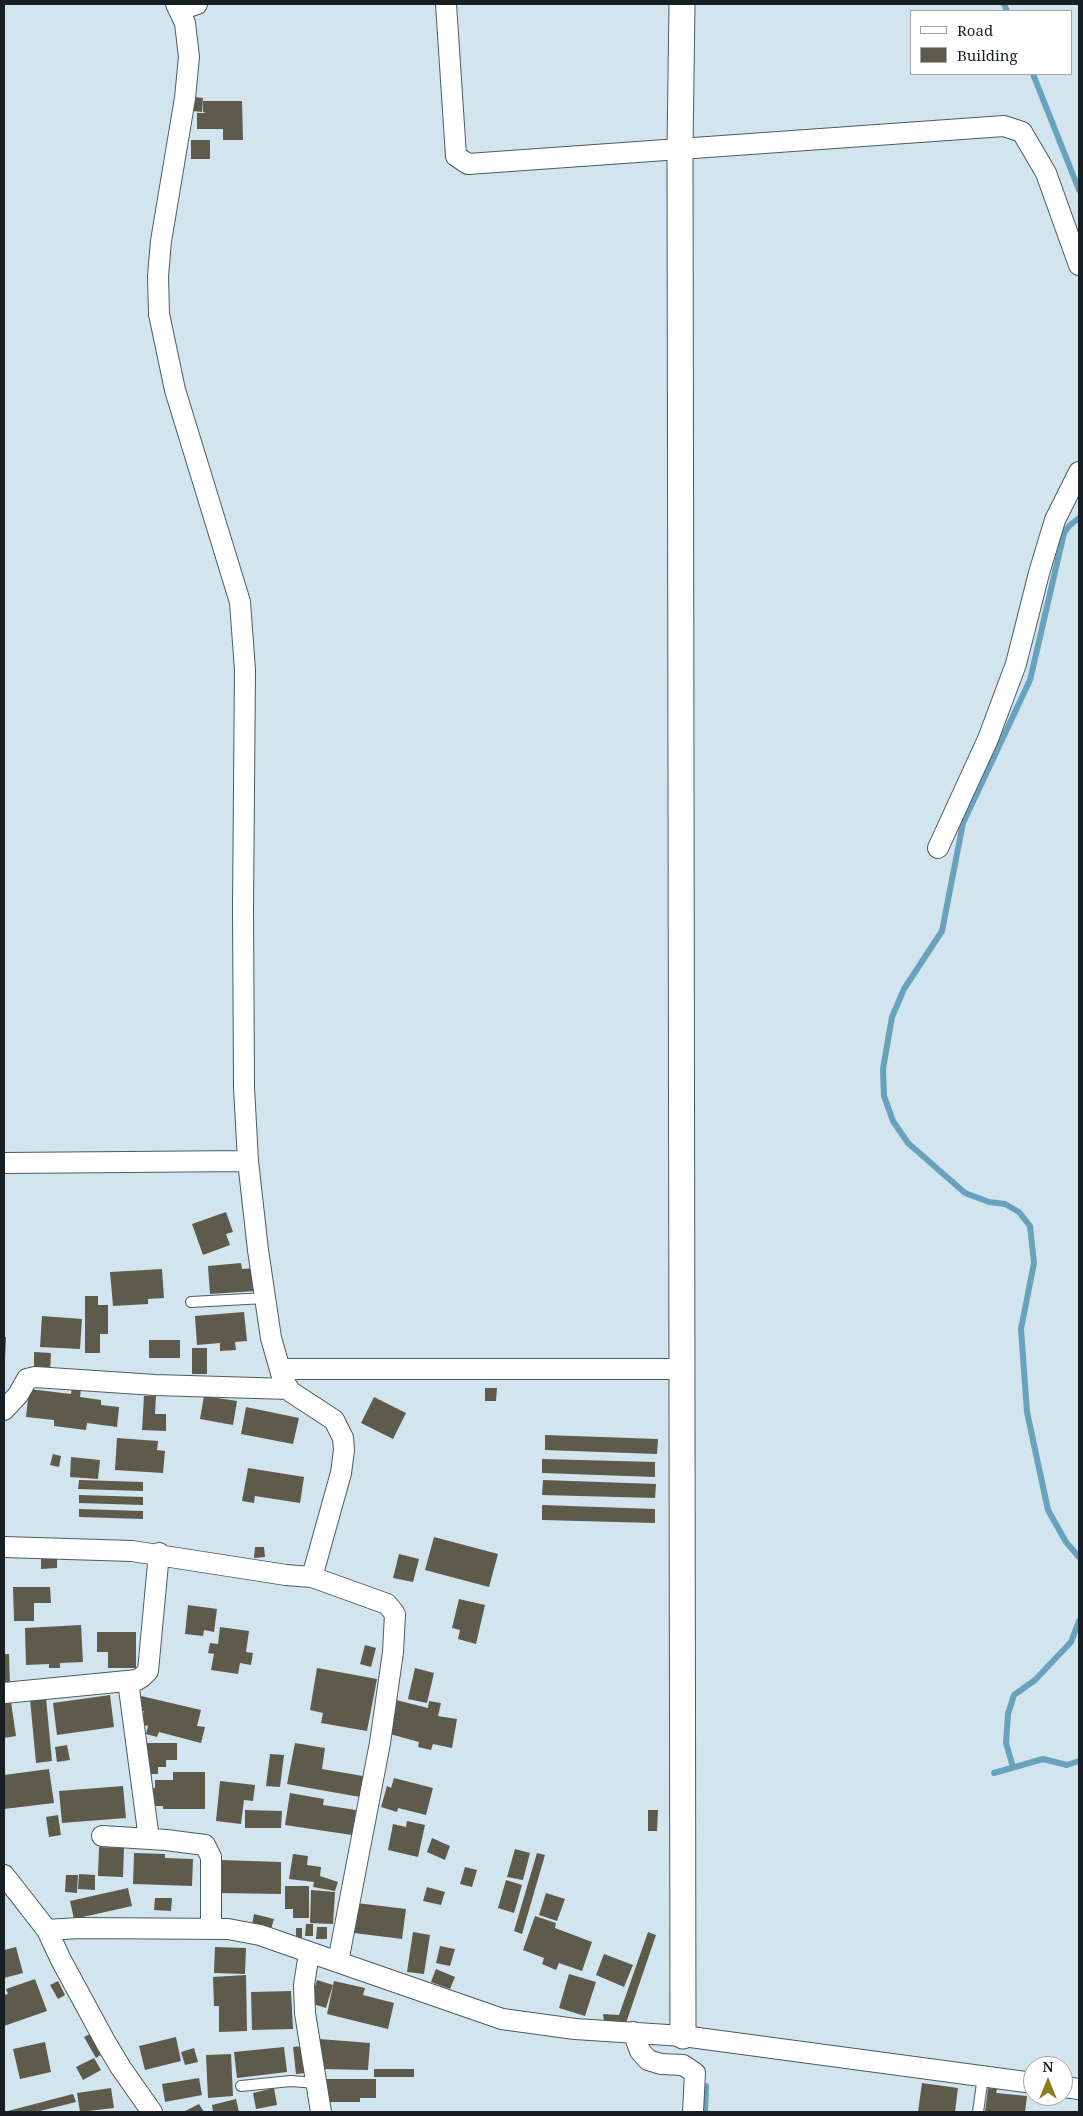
<!DOCTYPE html>
<html>
<head>
<meta charset="utf-8">
<style>
	body { margin:0 }
	#map { position:relative; width:1083px; height:2116px; overflow:hidden; background:#d2e4ed; font-family:"Noto Serif",serif }
	canvas { display:block }
	.frame { position:absolute; inset:0; border:5px solid #181f22; pointer-events:none }
	.legend { position:absolute; left:910px; top:10px; width:162px; height:65px; box-sizing:border-box; background:#fff; border:1px solid #a3a5a7; margin:0; padding:6px 9px; list-style:none; font-size:15px; color:#181f22 }
	.legend li { display:flex; align-items:center; gap:10px; height:25px }
	.legend b { width:25px; border:1px solid #a3a5a7 }
	.north { position:absolute; left:1023px; top:2056px; width:50px; height:50px; box-sizing:border-box; background:#fff; border:1px solid #a3a5a7; border-radius:50%; rotate:0deg; font-size:14px; font-weight:700; line-height:20px; text-align:center; color:#181f22 }
	.north::after { content:''; display:block; margin:auto; width:18px; height:22px; background:#8f7a20; clip-path:polygon(50% 0,100% 100%,50% 72%,0 100%) }
</style>
</head>
<body>
<div id="map">
<canvas width="1083" height="2116"></canvas>
<div class="frame"></div>
<ul class="legend">
<li><b style="height:6px;background:#fff"></b>Road</li>
<li><b style="height:14px;background:#5e5b4c"></b>Building</li>
</ul>
<div class="north">N</div>
</div>
<script>
const g = document.querySelector('canvas').getContext('2d');
g.lineJoin = 'round';
function shape(rows) {
  const path = new Path2D();
  for (const r of rows) {
    path.moveTo(r[0], r[1]);
    for (let i = 2; i < r.length; i += 2) path.lineTo(r[i], r[i + 1]);
  }
  return path;
}
function strokePath(path, color, width, dash) {
  g.strokeStyle = color;
  g.lineWidth = width;
  g.lineCap = dash ? 'butt' : 'round';
  g.setLineDash(dash || []);
  g.stroke(path);
}
function paint(path, color) {
  g.fillStyle = color;
  g.fill(path, 'evenodd');
}
strokePath(shape([
	[1004,4,1007,11],
	[1033,74,1079,190],
	[1079,518,1069,526,1064,533,1030,680,963,823,942,931,904,989,892,1017,883,1069,884,1096,893,1121,908,1143,965,1193,989,1202,1005,1204,1019,1212,1030,1226,1034,1263,1021,1329,1027,1412,1048,1510,1066,1542,1079,1557],
	[1013,1767,1006,1743,1008,1714,1014,1695,1035,1680,1071,1642,1079,1621],
	[994,1773,1043,1759,1067,1765,1079,1761],
	[705,2112,706,2086]
]), '#68a2bc', 6);
paint(shape([
	[194,97,203,98,202,112,193,111],
	[203,101,242,101,243,140,223,140,223,129,197,129,197,113,206,113,203,112],
	[191,140,210,140,210,159,191,159],
	[226,1212,233,1232,226,1234,230,1245,203,1255,192,1224],
	[241,1263,242,1269,253,1268,255,1291,210,1294,208,1266],
	[162,1269,164,1298,148,1299,148,1304,113,1306,110,1272],
	[85,1296,98,1296,98,1305,108,1305,108,1334,100,1334,100,1353,85,1353],
	[244,1312,247,1341,235,1342,236,1350,220,1351,220,1343,197,1345,195,1316],
	[42,1316,82,1319,80,1349,40,1347],
	[4,1337,6,1337,5,1359,4,1359],
	[149,1340,180,1340,180,1358,149,1358],
	[192,1348,207,1348,207,1374,192,1374],
	[34,1352,51,1353,50,1373,34,1372],
	[72,1387,81,1388,80,1397,101,1400,101,1405,119,1407,117,1427,87,1423,86,1430,54,1426,54,1420,26,1417,29,1389,71,1394],
	[485,1388,497,1388,496,1401,485,1401],
	[144,1396,156,1396,155,1414,166,1414,166,1431,142,1430],
	[204,1396,237,1401,233,1425,200,1419],
	[374,1397,406,1413,393,1439,361,1423],
	[246,1407,299,1418,293,1444,241,1434],
	[545,1435,658,1439,657,1454,545,1450],
	[117,1438,158,1441,157,1450,165,1451,163,1473,115,1470],
	[53,1454,61,1456,59,1467,50,1465],
	[71,1457,100,1460,98,1479,70,1477],
	[542,1459,655,1462,655,1477,542,1473],
	[248,1468,304,1477,300,1503,255,1496,254,1503,242,1501],
	[79,1480,143,1482,143,1491,78,1489],
	[543,1480,656,1484,655,1498,542,1495],
	[79,1495,143,1497,143,1505,79,1503],
	[542,1505,655,1509,655,1523,542,1520],
	[79,1509,143,1511,143,1519,79,1517],
	[434,1537,498,1554,489,1587,425,1570],
	[255,1547,264,1547,265,1557,254,1558],
	[399,1554,419,1559,413,1582,393,1578],
	[41,1556,57,1556,57,1568,41,1569],
	[13,1587,50,1587,51,1603,34,1603,34,1621,14,1621],
	[459,1599,485,1605,476,1644,458,1639,460,1630,452,1628],
	[188,1605,217,1609,214,1632,204,1630,203,1636,185,1634],
	[81,1625,83,1662,60,1663,60,1668,49,1668,49,1664,26,1665,25,1628],
	[220,1627,249,1631,246,1652,253,1653,251,1665,240,1663,238,1674,211,1670,214,1654,208,1653,210,1643,218,1644],
	[97,1632,136,1632,136,1668,108,1668,108,1652,97,1652],
	[365,1645,376,1648,371,1667,360,1664],
	[4,1654,9,1654,10,1687,4,1687],
	[317,1668,377,1679,367,1731,321,1723,323,1713,310,1710],
	[415,1668,434,1673,427,1703,408,1699],
	[110,1695,114,1727,57,1735,53,1703],
	[141,1696,201,1710,197,1726,205,1727,201,1743,159,1732,157,1737,146,1734,148,1726,140,1724,144,1711,138,1710],
	[46,1698,52,1761,36,1763,30,1699],
	[396,1700,428,1708,429,1701,441,1703,438,1716,457,1719,452,1748,433,1744,431,1750,418,1747,419,1742,390,1734],
	[11,1702,16,1736,4,1738,4,1703],
	[143,1743,177,1743,177,1760,166,1760,166,1767,158,1767,158,1774,147,1774],
	[295,1743,325,1748,322,1769,363,1776,360,1797,287,1784],
	[67,1745,70,1760,57,1762,55,1747],
	[270,1754,284,1755,280,1787,266,1786],
	[49,1769,54,1803,4,1809,4,1775],
	[173,1772,205,1772,205,1809,163,1809,163,1806,149,1806,149,1788,155,1788,155,1780,173,1780],
	[394,1778,433,1788,426,1815,398,1808,397,1812,381,1807,387,1786,391,1788],
	[220,1781,255,1785,253,1801,244,1800,241,1824,216,1821],
	[123,1786,126,1818,62,1823,59,1791],
	[290,1793,324,1799,323,1805,356,1810,352,1835,285,1825],
	[245,1810,282,1811,281,1828,245,1828],
	[648,1810,658,1810,657,1831,648,1831],
	[58,1815,61,1835,49,1837,46,1817],
	[407,1821,425,1825,418,1857,388,1850,393,1824,406,1827],
	[432,1838,450,1846,445,1860,427,1852],
	[99,1847,124,1848,123,1877,98,1876],
	[515,1849,530,1853,523,1880,507,1877],
	[134,1853,165,1854,165,1858,193,1859,192,1886,133,1884],
	[537,1853,545,1855,522,1934,514,1931],
	[293,1854,308,1856,307,1865,321,1867,320,1876,338,1882,335,1891,313,1887,314,1882,289,1879],
	[220,1860,281,1862,281,1894,219,1893],
	[465,1867,477,1870,472,1887,460,1884],
	[79,1874,95,1875,95,1890,78,1889],
	[66,1875,78,1875,77,1893,65,1892],
	[506,1880,522,1885,514,1913,498,1908],
	[285,1886,309,1886,309,1918,293,1918,293,1909,285,1909],
	[427,1887,445,1892,441,1905,423,1901],
	[128,1888,132,1906,74,1919,70,1901],
	[311,1890,335,1892,333,1924,310,1923],
	[546,1893,565,1899,557,1921,539,1915],
	[155,1898,172,1898,171,1911,154,1910],
	[357,1903,406,1909,402,1939,354,1933],
	[254,1914,274,1919,271,1929,252,1925],
	[535,1916,556,1923,555,1928,592,1942,582,1971,559,1963,556,1970,542,1964,544,1958,523,1950],
	[306,1924,313,1924,313,1936,305,1936],
	[317,1927,327,1927,327,1939,316,1939],
	[296,1928,302,1928,302,1938,296,1938],
	[413,1932,430,1935,424,1974,407,1972],
	[648,1932,656,1935,626,2023,604,2021,603,2014,619,2015],
	[440,1946,455,1949,450,1966,436,1963],
	[16,1947,23,1973,4,1978,4,1950],
	[215,1947,246,1948,245,1974,214,1973],
	[604,1954,633,1965,624,1987,596,1975],
	[436,1969,455,1977,450,1989,431,1982],
	[569,1974,596,1982,585,2016,559,2008],
	[246,1975,247,2031,219,2032,219,2006,214,2006,213,1977],
	[35,1979,47,2011,4,2026,4,1995,8,1994,6,1989],
	[317,1980,333,1985,326,2008,310,2003],
	[58,1981,65,1995,58,1999,50,1985],
	[334,1981,365,1988,363,1995,394,2003,388,2029,327,2014],
	[291,1991,293,2029,252,2030,251,1992],
	[90,2034,102,2054,96,2058,84,2037],
	[176,2037,181,2061,145,2070,139,2046],
	[319,2039,370,2043,368,2070,322,2069],
	[45,2042,51,2072,20,2079,13,2049],
	[303,2046,306,2073,296,2074,293,2047],
	[284,2047,287,2072,237,2078,234,2052],
	[194,2048,198,2062,185,2065,181,2052],
	[231,2054,233,2096,208,2098,206,2055],
	[94,2058,101,2070,83,2080,76,2067],
	[374,2069,414,2069,414,2077,374,2077],
	[199,2078,202,2095,165,2102,162,2084],
	[326,2079,376,2079,376,2098,360,2098,360,2102,326,2102],
	[922,2083,958,2088,955,2112,918,2112],
	[111,2088,114,2108,80,2112,77,2093],
	[274,2088,277,2105,256,2109,253,2093],
	[988,2088,997,2089,996,2093,1027,2096,1025,2112,985,2112],
	[73,2094,76,2102,36,2112,4,2112],
	[236,2099,239,2112,213,2112,212,2105],
	[199,2104,204,2112,183,2112]
]), '#5e5b4c');
const service = shape([
	[191,1302,265,1298],
	[241,2086,291,2081,316,2083],
	[978,2112,983,2076]
]);
const minor = shape([
	[176,4,185,23,189,57,185,98,161,241,158,276,159,314,175,390,240,602,245,670,243,908,244,1087,248,1161,258,1250,271,1338,283,1380,291,1392,334,1420,343,1438,344,1450,341,1473,312,1577,387,1604,395,1614,393,1652,380,1743,338,1962],
	[446,4,456,156,468,164,1004,126,1022,132,1046,173,1079,265],
	[179,10,197,4],
	[938,848,988,739,1016,664,1039,573,1055,520,1079,472],
	[4,1163,248,1161],
	[280,1369,682,1369],
	[4,1410,18,1395,27,1379,35,1377,155,1385,289,1389],
	[4,1547,132,1551,286,1575,312,1577],
	[128,1681,149,1839],
	[4,1693,137,1680,142,1677,148,1671,159,1553],
	[102,1836,166,1840,205,1845,211,1857,211,1928],
	[4,1875,47,1930,61,1960,106,2043,121,2068,152,2112],
	[47,1930,79,1928,228,1929,260,1935,502,2019,575,2029,683,2036,1033,2083],
	[309,1953,304,1985,305,2013,321,2112],
	[633,2032,640,2051,648,2060,661,2064,683,2065,695,2073,693,2112],
	[1063,2087,1079,2089]
]);
const tertiary = shape([
	[682,4,680,148,683,2036]
]);
strokePath(service, '#4b5b62', 12);
strokePath(minor, '#4b5b62', 22);
strokePath(tertiary, '#4b5b62', 27);
strokePath(service, '#fff', 10);
strokePath(minor, '#fff', 20);
strokePath(tertiary, '#fff', 25);
</script>
</body>
</html>
